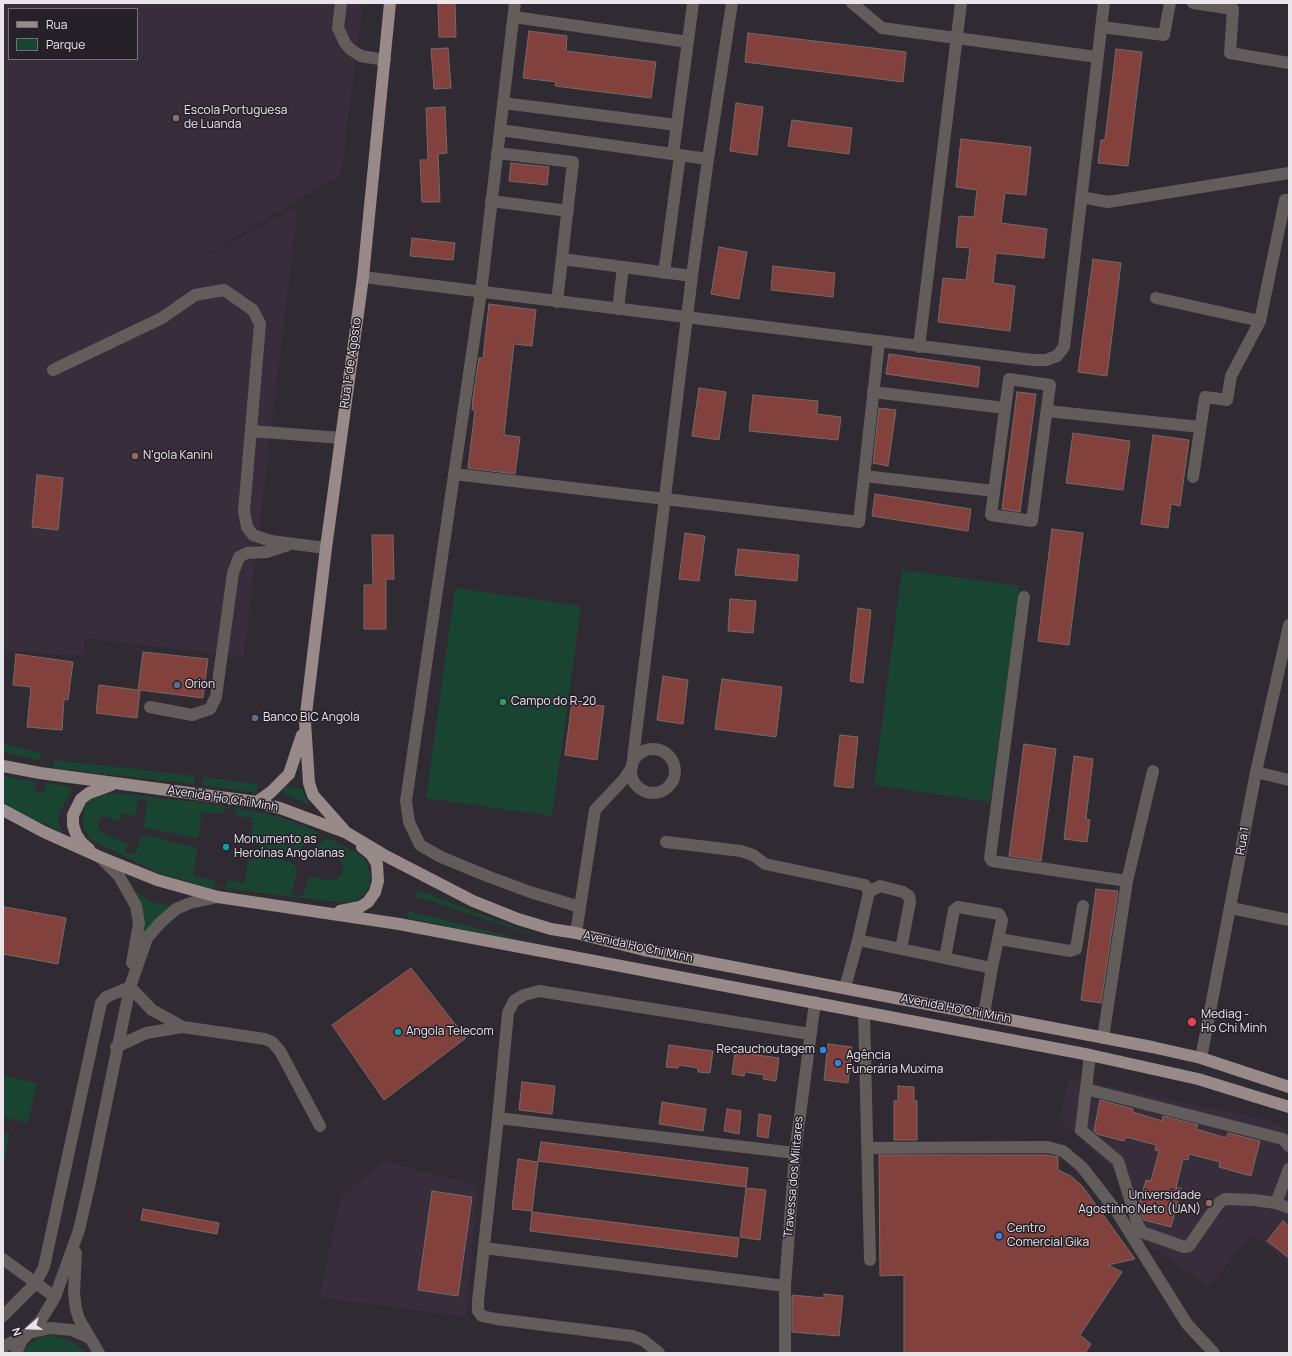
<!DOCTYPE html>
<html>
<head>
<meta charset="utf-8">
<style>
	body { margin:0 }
	#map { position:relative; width:1292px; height:1356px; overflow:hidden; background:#302a32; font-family:Manrope,sans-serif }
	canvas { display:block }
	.frame { position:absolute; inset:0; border:4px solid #e9e5eb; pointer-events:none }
	.legend { position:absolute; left:8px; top:8px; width:130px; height:52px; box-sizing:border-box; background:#262028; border:1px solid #746f76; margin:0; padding:5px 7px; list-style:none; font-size:12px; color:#e9e5eb }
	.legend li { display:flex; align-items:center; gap:8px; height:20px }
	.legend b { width:20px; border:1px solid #746f76 }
	.north { position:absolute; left:8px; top:1308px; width:40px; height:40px; -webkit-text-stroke:3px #262028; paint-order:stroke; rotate:251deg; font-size:11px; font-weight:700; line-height:16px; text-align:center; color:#e9e5eb }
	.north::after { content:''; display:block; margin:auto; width:14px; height:18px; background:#e9e5eb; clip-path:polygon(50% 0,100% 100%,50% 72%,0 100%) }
</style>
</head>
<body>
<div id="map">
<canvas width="1292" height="1356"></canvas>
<div class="frame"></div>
<ul class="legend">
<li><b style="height:5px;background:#978a88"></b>Rua</li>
<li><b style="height:11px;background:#1a4432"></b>Parque</li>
</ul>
<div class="north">N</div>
</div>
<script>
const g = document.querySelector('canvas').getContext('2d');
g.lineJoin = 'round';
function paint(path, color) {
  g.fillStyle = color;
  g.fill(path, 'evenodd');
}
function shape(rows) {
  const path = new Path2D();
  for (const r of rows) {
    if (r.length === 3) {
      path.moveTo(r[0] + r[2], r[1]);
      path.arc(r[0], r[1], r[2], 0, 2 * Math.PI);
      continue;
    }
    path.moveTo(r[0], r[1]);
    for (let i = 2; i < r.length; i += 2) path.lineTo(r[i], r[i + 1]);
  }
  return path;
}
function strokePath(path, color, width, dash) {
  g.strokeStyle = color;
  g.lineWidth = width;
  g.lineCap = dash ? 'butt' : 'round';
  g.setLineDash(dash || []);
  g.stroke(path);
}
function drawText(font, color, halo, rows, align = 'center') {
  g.font = font + ' Manrope,sans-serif';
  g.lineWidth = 3;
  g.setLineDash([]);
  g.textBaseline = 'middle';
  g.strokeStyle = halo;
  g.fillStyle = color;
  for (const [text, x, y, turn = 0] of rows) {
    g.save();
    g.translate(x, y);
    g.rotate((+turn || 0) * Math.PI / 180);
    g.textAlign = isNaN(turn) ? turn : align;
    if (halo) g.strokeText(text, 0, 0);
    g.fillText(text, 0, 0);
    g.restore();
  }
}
paint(shape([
	[3,3,363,3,341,176,294,202,188,266,298,206,244,657,85,638,84,656,3,651],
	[9,9,137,9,137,59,9,59],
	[1068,1078,1268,1120,1289,1130,1289,1264,1253,1234,1208,1287,1142,1240,1116,1172,1060,1121],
	[384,1161,478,1186,466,1317,319,1297,341,1196]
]), '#382d3b');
paint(shape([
	[902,570,1020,586,990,802,874,785],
	[455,588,581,606,552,816,426,798],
	[3,744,41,753,39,760,3,752],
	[54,760,195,776,194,784,53,768],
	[3,776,37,782,34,791,43,793,47,783,72,787,58,816,59,824,63,833,3,804],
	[203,777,258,784,257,793,202,785],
	[287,786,302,789,310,805,281,792],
	[100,794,124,794,211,804,263,813,286,819,308,828,364,857,371,876,369,887,363,895,355,901,346,903,202,886,159,873,91,840,85,831,83,820,85,806,91,799],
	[138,799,147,800,144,827,198,839,202,812,223,814,224,808,236,809,235,816,253,818,250,843,276,851,295,851,301,849,317,833,326,839,311,851,338,858,343,866,343,871,341,875,333,881,309,877,303,896,292,895,297,871,294,865,288,861,261,856,248,861,245,883,227,881,226,888,214,886,215,880,194,877,197,848,143,834,139,841,138,848,133,855,124,852,129,844,105,834,99,830,97,824,101,817,107,817,120,821,121,813,136,816],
	[417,890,551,941,415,896],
	[134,891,152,902,175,907,143,934],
	[408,911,551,947,407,918],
	[3,1076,37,1083,28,1123,3,1117],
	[3,1133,10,1134,3,1167],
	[53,1335,72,1342,87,1353,23,1353,29,1345,40,1337]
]), '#1a4432');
const building = shape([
	[438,3,455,3,456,37,439,37,438,3],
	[529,31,567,36,566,51,656,62,651,98,555,86,556,82,523,78,529,31],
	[748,33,906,52,903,82,745,62,748,33],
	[448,48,451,88,434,89,431,49,448,48],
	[1116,49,1142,52,1128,166,1098,163,1101,140,1105,140,1116,49],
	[736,103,763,107,757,155,730,151,736,103],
	[445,107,447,153,438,154,440,202,422,202,420,160,428,160,426,108,445,107],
	[792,120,852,128,849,154,788,146,792,120],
	[961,139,1031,147,1026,195,1005,193,1001,223,1047,229,1044,258,996,253,993,283,1015,286,1010,331,938,322,943,278,966,280,970,248,956,247,959,216,974,217,977,190,956,187,961,139],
	[511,163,549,167,547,185,509,181,511,163],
	[412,238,455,243,453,260,410,256,412,238],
	[719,247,747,252,739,299,711,294,719,247],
	[1093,259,1121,263,1107,376,1078,372,1093,259],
	[773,266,835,273,833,297,771,290,773,266],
	[489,304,536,310,532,346,514,344,504,435,520,437,515,474,468,468,475,410,472,410,473,397,479,358,483,358,489,304],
	[889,354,980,367,978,387,886,374,889,354],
	[699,388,726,392,719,440,692,436,699,388],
	[1017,392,1036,394,1020,512,1002,509,1017,392],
	[753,395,818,401,817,414,841,417,838,440,749,431,753,395],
	[879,408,896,410,888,466,873,463,879,408],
	[1073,433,1130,441,1123,490,1066,483,1073,433],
	[1153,435,1189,440,1180,506,1171,504,1168,528,1141,524,1153,435],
	[37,475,63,478,58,530,32,527,37,475],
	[875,494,971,509,968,531,872,516,875,494],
	[1052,529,1083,533,1069,645,1038,641,1052,529],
	[685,533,705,536,699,581,679,579,685,533],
	[372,535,393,535,394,579,386,579,386,629,364,629,364,585,373,585,372,535],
	[738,549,799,555,797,581,735,575,738,549],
	[730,599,756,601,753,633,728,631,730,599],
	[858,608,871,610,863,683,850,681,858,608],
	[143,652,208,659,203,698,140,690,137,718,96,713,99,685,138,690,143,652],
	[16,654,73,662,68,700,64,699,62,730,27,727,31,687,13,685,16,654],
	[663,676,688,680,683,724,657,720,663,676],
	[722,679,782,687,776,737,715,729,722,679],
	[572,702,604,706,597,760,565,755,572,702],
	[840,735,858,737,853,788,834,786,840,735],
	[1024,744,1056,749,1041,861,1009,856,1024,744],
	[1074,756,1093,759,1086,819,1090,820,1087,842,1064,839,1074,756],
	[1096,889,1118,891,1101,1003,1081,1000,1096,889],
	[5,907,66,918,58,964,3,954,3,918,5,907],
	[411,968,466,1038,384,1100,332,1025,411,968],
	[828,1044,852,1047,848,1083,824,1080,828,1044],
	[669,1045,713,1051,710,1073,698,1072,698,1068,679,1065,678,1068,666,1067,669,1045],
	[735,1052,779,1058,776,1081,763,1079,764,1075,745,1072,744,1076,732,1074,735,1052],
	[522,1082,555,1086,552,1114,519,1110,522,1082],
	[898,1086,914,1087,914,1101,917,1101,917,1140,894,1140,894,1101,898,1101,898,1086],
	[1100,1100,1133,1109,1133,1112,1162,1121,1163,1116,1198,1125,1196,1129,1226,1138,1228,1133,1260,1141,1251,1176,1219,1167,1220,1162,1189,1154,1188,1160,1183,1159,1176,1188,1181,1188,1171,1227,1144,1220,1139,1204,1146,1180,1151,1181,1159,1151,1155,1150,1156,1145,1126,1137,1124,1141,1097,1134,1094,1131,1100,1100],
	[662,1102,706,1109,703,1131,659,1124,662,1102],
	[727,1109,741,1111,739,1134,724,1131,727,1109],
	[759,1114,771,1116,768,1138,757,1136,759,1114],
	[541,1142,748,1168,746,1187,538,1161,541,1142],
	[879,1155,1046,1155,1058,1157,1058,1170,1071,1176,1083,1187,1135,1259,1108,1265,1122,1272,1080,1335,1091,1344,1085,1353,904,1353,904,1275,880,1276,879,1155],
	[518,1159,538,1162,532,1211,512,1209,518,1159],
	[746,1188,766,1190,760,1240,740,1237,746,1188],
	[432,1191,472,1197,458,1296,418,1290,432,1191],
	[143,1209,219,1223,217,1234,141,1220,143,1209],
	[532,1212,739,1238,737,1257,530,1231,532,1212],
	[1283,1221,1289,1226,1289,1258,1267,1241,1283,1221],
	[824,1294,843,1296,839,1336,792,1332,792,1295,824,1298,824,1294]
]);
paint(building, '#83413d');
strokePath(building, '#776968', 1);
strokePath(shape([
	[341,3,338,28,345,43,350,49,361,56,385,60],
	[515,3,481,292,406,801,409,822,420,845,441,857,487,876,530,892,580,907],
	[852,3,882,28,1097,57],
	[1193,3,1233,9,1230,53,1289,63],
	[514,17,688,42],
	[1101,27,1164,35,1170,3],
	[503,103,677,125],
	[500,130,708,159],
	[497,153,573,162,557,302],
	[673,154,693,3],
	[1081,197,1108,202,1289,173],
	[491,201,568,211],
	[562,259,692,276],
	[664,273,680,155],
	[363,277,1033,360,1046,360,1057,356,1064,347,1104,3],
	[1156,298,1260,321],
	[618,309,623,267],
	[919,347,961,3],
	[53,370,162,318,195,295,224,290,253,310,260,324,244,511,247,527,253,535,271,541,326,548],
	[1009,379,1050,385,1032,521,991,515,1009,379],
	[873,392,1005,408],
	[1047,411,1200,427],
	[251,431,341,438],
	[454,474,859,522,879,342],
	[864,476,994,491],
	[1193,477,1205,397,1227,400,1231,376,1260,321,1285,200,1289,200],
	[1024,597,990,858,992,861,1127,881],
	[150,707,192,715,210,709,216,697,233,573,239,557,247,553,267,552,288,545],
	[653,771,22],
	[1256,772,1289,780],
	[666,842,741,851,753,855,765,864,865,885,869,892,858,940,992,968,1002,920,999,914,958,907,954,910,945,958],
	[100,857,119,876,136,906,139,923,132,963],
	[869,892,880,886,903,892,909,896,910,902,901,949],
	[1231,908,1289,920],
	[576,933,595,810,624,779,632,767,692,276,708,159,732,3],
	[999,939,1070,951,1076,949,1083,906],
	[130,987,152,1010,183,1027],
	[845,988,858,940],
	[864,1012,870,1260],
	[984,1014,992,968],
	[1103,1038,1127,881,1153,771],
	[116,1047,146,1033,183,1027,265,1039,272,1042,280,1051,320,1126],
	[1090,1055,1081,1130,1118,1161,1138,1225,1142,1232,1184,1247,1189,1246,1219,1203,1225,1199,1254,1200,1276,1203,1289,1208],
	[1201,1058,1256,772,1289,625],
	[1086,1089,1283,1139,1289,1146],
	[498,1118,795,1153],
	[868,1148,1047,1147,1063,1151,1082,1167,1117,1212,1187,1324,1214,1353],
	[1276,1203,1289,1169],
	[484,1248,785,1286],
	[76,1253,74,1293,76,1309,79,1319,99,1353],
	[3,1259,55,1297],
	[3,1316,35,1284,44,1267,101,1003,106,997,130,987],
	[3,1347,29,1333,50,1328,72,1330,90,1338],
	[16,1353,22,1340,41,1320,55,1297,79,1230,90,1182,130,987,147,938,160,923,176,909,190,903,218,897],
	[659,1353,643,1340,632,1336,496,1319,482,1316,478,1311,478,1301,498,1118,508,1013,514,1001,524,995,539,991,810,1034],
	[785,1353,785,1286,795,1153,815,1002]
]), '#625c5b', 12);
strokePath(shape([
	[3,766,40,773,257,802,280,808,347,833,384,855,473,901,518,919,551,929,576,933,644,950,1152,1047,1201,1058,1289,1087],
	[257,802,271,792,289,774,302,735],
	[3,810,44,832,100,857,157,880,218,897,399,924,1090,1055,1198,1079,1289,1107],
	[344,830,313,795,309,783,305,722,326,548,363,277,390,3],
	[89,849,81,842,76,834,73,825,73,815,81,799,89,793,111,785],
	[340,911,360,907,368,902,375,892,378,881,377,864,371,854,362,847]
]), '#978a88', 12);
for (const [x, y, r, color] of [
	[176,118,4,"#8d6e63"],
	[135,456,4,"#8d6e63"],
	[177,685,4,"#5c6f8a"],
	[503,702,4,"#2e9e5b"],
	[255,718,4,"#5c6f8a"],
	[226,847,4,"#0f9aa8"],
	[1192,1022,5,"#e0444e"],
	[398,1032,4,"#0f9aa8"],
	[823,1050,4,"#3f7fe0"],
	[838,1063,4,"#3f7fe0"],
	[1209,1203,4,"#8d6e63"],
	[999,1236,4,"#3f7fe0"]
]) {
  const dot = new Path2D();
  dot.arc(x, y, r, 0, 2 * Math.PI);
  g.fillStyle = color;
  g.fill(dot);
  strokePath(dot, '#262028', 1.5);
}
drawText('12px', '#e9e5eb', '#262028', [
	["Escola Portuguesa",184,111],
	["de Luanda",184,125],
	["N'gola Kanini",143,456],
	["Orion",185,685],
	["Campo do R-20",511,702],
	["Banco BIC Angola",263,718],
	["Monumento as",234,840],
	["Heroínas Angolanas",234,854],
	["Mediag -",1201,1015],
	["Ho Chi Minh",1201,1029],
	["Angola Telecom",406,1032],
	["Recauchoutagem",815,1050,"right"],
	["Agência",846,1056],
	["Funerária Muxima",846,1070],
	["Universidade",1201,1196,"right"],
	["Agostinho Neto (UAN)",1201,1210,"right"],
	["Centro",1007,1229],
	["Comercial Gika",1007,1243]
], 'left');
drawText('12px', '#e9e5eb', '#262028', [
	["Rua 1º de Agosto",351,363,-82],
	["Avenida Ho Chi Minh",223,799,9],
	["Rua 1",1243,841,-80],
	["Avenida Ho Chi Minh",638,947,12],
	["Avenida Ho Chi Minh",956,1009,11],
	["Travessa dos Militares",794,1177,-85]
]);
</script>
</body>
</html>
